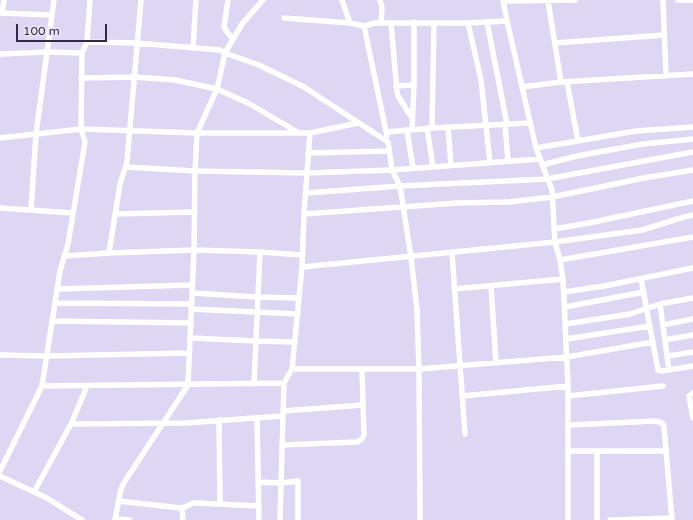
<!DOCTYPE html>
<html>
<head>
<meta charset="utf-8">
<style>
	body { margin:0 }
	#map { position:relative; width:693px; height:520px; overflow:hidden; background:#ddd7f4; font-family:"Varela Round",sans-serif }
	canvas { display:block }
	.scale { position:absolute; left:16px; top:24px; width:91px; height:18px; box-sizing:border-box; border:2px solid #322b47; border-top:0; padding-left:5px; font-size:12px; line-height:14px; white-space:nowrap; color:#322b47; -webkit-text-stroke:3px #e9e6f5; paint-order:stroke }
</style>
</head>
<body>
<div id="map">
<canvas width="693" height="520"></canvas>
<div class="scale">100 m</div>
</div>
<script>
const g = document.querySelector('canvas').getContext('2d');
g.lineJoin = 'round';
function shape(rows) {
  const path = new Path2D();
  for (const r of rows) {
    path.moveTo(r[0], r[1]);
    for (let i = 2; i < r.length; i += 2) path.lineTo(r[i], r[i + 1]);
  }
  return path;
}
function strokePath(path, color, width, dash) {
  g.strokeStyle = color;
  g.lineWidth = width;
  g.lineCap = dash ? 'butt' : 'round';
  g.setLineDash(dash || []);
  g.stroke(path);
}
strokePath(shape([
	[228,0,224,27,227,32,233,39],
	[342,0,350,23,364,26,375,23,468,23,507,21,536,148,552,190,555,242,560,260,563,279,568,386,568,520],
	[380,0,382,7,381,23],
	[503,0,507,21],
	[663,0,666,75],
	[678,0,693,0],
	[503,1,575,0],
	[548,1,561,82],
	[0,13,52,15],
	[2,13,4,0],
	[284,18,350,23],
	[487,22,507,124],
	[391,23,397,92,398,96,412,118],
	[468,23,481,80,490,162],
	[364,26,387,136],
	[87,42,137,43,220,50,225,53,259,65,304,87,388,142,392,170,400,186,411,257,417,310,419,369,420,520],
	[555,43,664,35],
	[193,48,196,0],
	[0,54,47,52,82,53],
	[81,78,134,77,175,80,217,89,248,103,299,133],
	[567,82,578,141],
	[396,86,414,85],
	[522,87,561,82,693,74],
	[505,124,508,161],
	[448,127,451,165],
	[427,128,433,167],
	[432,128,434,23],
	[407,130,413,168],
	[412,130,414,85,414,22],
	[386,132,432,128,530,123],
	[310,133,307,173,392,170,540,159],
	[0,138,81,129,197,133,310,133,358,123],
	[536,148,636,131,693,127],
	[308,153,389,151],
	[542,165,577,156,643,144,693,139],
	[306,193,400,186,547,179,693,152],
	[0,208,73,213],
	[31,210,36,134,54,0],
	[115,214,195,212],
	[304,214,457,203,509,202,552,197,644,178,693,170],
	[554,229,589,223,693,201],
	[109,253,120,184,127,162,141,0],
	[452,253,465,434],
	[64,256,109,253,194,250,260,252,303,255],
	[560,260,693,237],
	[302,267,555,242,642,230,684,217,693,215],
	[641,279,658,370,662,371,693,366],
	[491,286,496,363],
	[57,289,192,285],
	[454,289,563,279],
	[564,292,604,286,693,268],
	[192,293,257,297,299,298],
	[55,303,191,304],
	[660,304,669,370],
	[565,307,644,292],
	[191,309,298,314],
	[52,321,191,323],
	[566,324,630,314,660,304,693,298],
	[663,325,693,319],
	[190,338,256,341,295,342],
	[566,339,650,326],
	[665,340,693,335],
	[0,355,47,356,189,353],
	[668,356,693,352],
	[292,369,419,369,567,357,653,342],
	[254,384,260,252],
	[42,386,284,383,292,369,302,267,304,214,307,173,195,171,126,167],
	[693,393,689,396,693,418],
	[462,396,568,386],
	[568,396,663,386],
	[283,411,363,405],
	[257,418,259,520],
	[219,420,220,504],
	[71,424,185,423,283,416],
	[569,425,655,421,660,422,663,424,664,427,672,520],
	[282,445,357,442,362,439,364,435,362,369],
	[568,451,666,451],
	[0,471,42,386,60,271,68,244,85,142,81,129,82,53,87,42,90,0],
	[0,476,47,498,82,520],
	[258,482,281,483,298,481,298,520],
	[34,492,71,424,87,386],
	[119,501,180,508,185,507,193,503,197,503,259,506],
	[182,508,183,520],
	[115,519,130,520],
	[115,520,121,489,125,481,188,385,194,250,195,171,197,133,217,89,225,53,242,24,263,0],
	[280,520,284,383],
	[597,520,597,451],
	[610,520,672,518]
]), '#fff', 5.5);
</script>
</body>
</html>
